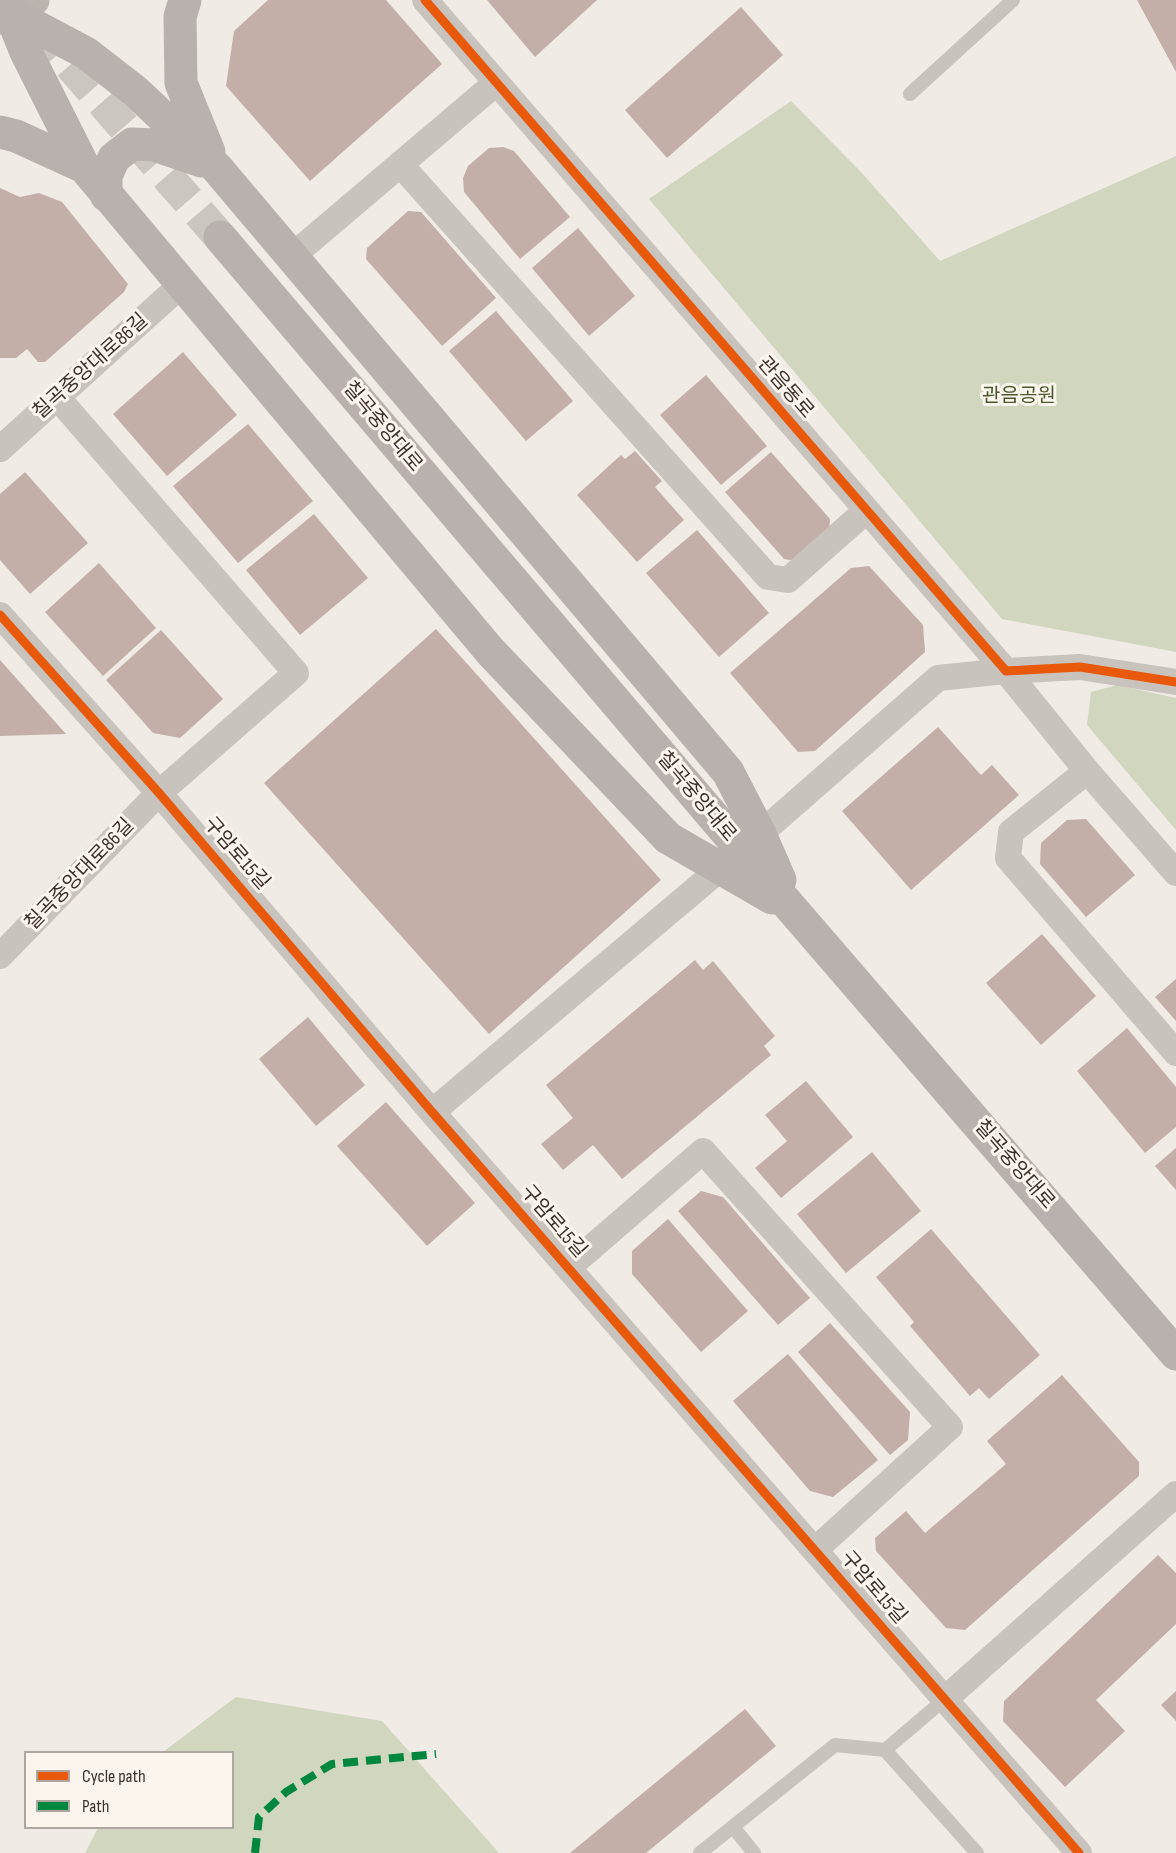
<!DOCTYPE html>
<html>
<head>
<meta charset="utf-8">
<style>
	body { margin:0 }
	#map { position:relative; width:1176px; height:1853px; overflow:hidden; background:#f0ebe5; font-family:"Sofia Sans Condensed",sans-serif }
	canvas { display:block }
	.legend { position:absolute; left:24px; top:1751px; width:210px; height:78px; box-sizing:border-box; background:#fbf5ee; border:2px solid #aea6a0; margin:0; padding:8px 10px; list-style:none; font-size:18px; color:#3b302b }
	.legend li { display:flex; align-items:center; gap:12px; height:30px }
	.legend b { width:30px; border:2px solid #aea6a0 }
</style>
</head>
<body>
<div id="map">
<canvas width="1176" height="1853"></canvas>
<ul class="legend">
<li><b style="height:8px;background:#e8590c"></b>Cycle path</li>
<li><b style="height:8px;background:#00873e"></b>Path</li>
</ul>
</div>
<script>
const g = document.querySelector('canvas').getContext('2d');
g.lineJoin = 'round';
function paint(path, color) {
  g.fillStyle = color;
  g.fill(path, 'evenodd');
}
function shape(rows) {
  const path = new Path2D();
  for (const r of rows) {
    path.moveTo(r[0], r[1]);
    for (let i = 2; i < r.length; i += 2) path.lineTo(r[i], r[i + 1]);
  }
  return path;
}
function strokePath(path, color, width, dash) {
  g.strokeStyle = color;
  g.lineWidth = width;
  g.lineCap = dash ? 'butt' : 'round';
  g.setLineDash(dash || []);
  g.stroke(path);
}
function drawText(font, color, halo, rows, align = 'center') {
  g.font = font + ' "Sofia Sans Condensed","Noto Sans KR",sans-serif';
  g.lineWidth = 6;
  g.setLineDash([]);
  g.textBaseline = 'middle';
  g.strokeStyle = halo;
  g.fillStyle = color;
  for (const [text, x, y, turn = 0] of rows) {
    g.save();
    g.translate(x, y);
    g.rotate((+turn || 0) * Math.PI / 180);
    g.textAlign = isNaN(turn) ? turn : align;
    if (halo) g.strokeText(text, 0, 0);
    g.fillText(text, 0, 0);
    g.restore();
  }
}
paint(shape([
	[791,101,861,172,940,261,1176,156,1176,652,1002,619,649,199],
	[1117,685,1176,698,1176,830,1087,725,1091,692],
	[236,1697,382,1721,499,1853,85,1853,98,1828,232,1828,232,1752,163,1752]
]), '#d1d6bf');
paint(shape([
	[268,0,386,0,442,64,310,181,226,86,234,31],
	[487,0,597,0,535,57],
	[1137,0,1176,0,1176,72],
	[741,7,783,55,667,158,625,110],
	[503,147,514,151,570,217,520,259,464,192,463,178,468,166,489,148],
	[0,188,20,197,39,193,62,202,128,284,124,292,45,362,38,362,27,349,16,358,0,358],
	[408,211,421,212,496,298,442,346,366,259,367,248],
	[578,228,635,296,589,336,532,268],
	[496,311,573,401,526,441,449,351],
	[183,352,237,415,167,476,113,414],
	[706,375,767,446,721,485,660,415],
	[248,424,313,501,238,563,173,486],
	[635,451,662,481,655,487,684,520,637,562,577,495,621,455,625,459],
	[771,452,830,519,829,533,797,561,784,559,725,492],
	[25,472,88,543,30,594,0,560,0,494],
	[314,514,368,578,300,635,246,570],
	[697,530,769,613,719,657,646,573],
	[99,563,156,628,103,676,45,612],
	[869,566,923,625,925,652,815,751,798,752,730,673,851,568],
	[436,629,661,880,489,1034,264,783],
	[161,630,223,699,180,738,153,733,106,680],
	[0,660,66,734,0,736],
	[938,727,981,775,992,765,1019,795,911,890,842,811],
	[1086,819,1135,875,1086,917,1040,864,1041,843,1067,820],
	[1042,934,1096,996,1041,1045,986,983],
	[695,960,703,970,713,961,775,1036,764,1046,771,1055,622,1179,593,1145,563,1170,541,1144,573,1118,546,1085],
	[1176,979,1176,1021,1155,997],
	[308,1017,365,1085,316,1126,259,1059],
	[1127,1028,1176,1087,1176,1127,1145,1153,1077,1071],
	[806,1081,853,1137,781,1198,755,1168,787,1141,765,1115],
	[386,1102,475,1203,427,1246,337,1146],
	[1176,1148,1176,1190,1155,1166],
	[872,1152,921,1211,846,1273,797,1214],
	[701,1191,723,1197,810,1298,778,1325,678,1211],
	[668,1219,748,1311,701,1352,632,1274,632,1251],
	[931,1229,1040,1355,989,1399,979,1388,970,1396,910,1326,914,1322,876,1277],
	[830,1323,910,1412,908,1440,890,1455,798,1352],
	[788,1354,878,1460,833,1497,810,1491,733,1401],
	[1062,1375,1139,1462,1139,1476,965,1630,946,1628,876,1551,875,1538,906,1511,925,1533,1006,1464,987,1441],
	[1158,1555,1176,1573,1176,1624,1096,1700,1125,1731,1065,1787,1003,1721,1004,1701],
	[1176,1691,1176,1721,1161,1705],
	[745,1709,776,1746,646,1853,570,1853]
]), '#c3afa7');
strokePath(shape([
	[38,28,220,237]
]), '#ccc6c0', 33, [33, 16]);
strokePath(shape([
	[910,94,1013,0],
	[885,1750,977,1853],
	[733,1827,754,1853],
	[700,1853,835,1745,885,1750,945,1699]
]), '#c9c3be', 14);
strokePath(shape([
	[425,0,1006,671,1080,667,1176,682],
	[400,164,768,577,788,580,867,510],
	[291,257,496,83],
	[0,449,181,285],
	[0,615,159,793,432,1112,1079,1853],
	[1087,771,1011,832,1008,858,1176,1053],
	[760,834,938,678,1006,671,1087,771,1176,873],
	[0,956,159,793,296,673,57,397],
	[432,1112,721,868],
	[569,1267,703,1151,950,1427,816,1549],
	[945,1699,1176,1494]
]), '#c9c3be', 26);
strokePath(shape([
	[0,18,33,0]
]), '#bab3ae', 33);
strokePath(shape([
	[5,0,26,52,84,167,490,651,668,838,772,898],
	[185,0,180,17,181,83,209,152],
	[1,8,86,53,135,91,216,167,728,772,760,834,780,880],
	[0,132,16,136,84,167],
	[106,195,106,176,114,158,132,144,154,145,201,161],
	[220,237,792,909,1176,1354]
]), '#b8b1ad', 33);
strokePath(shape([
	[255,1853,259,1817,286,1792,332,1764,436,1754]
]), '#00873e', 8, [15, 8]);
strokePath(shape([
	[425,0,1006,671,1080,667,1176,682],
	[0,615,159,793,432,1112,1079,1853]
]), '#e8590c', 9);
drawText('20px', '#3b302b', '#fbf5ee', [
	["칠곡중앙대로86길",91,367,-42],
	["관음동로",785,388,49],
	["칠곡중앙대로",382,427,50],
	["칠곡중앙대로",696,797,50],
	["구암로15길",236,854,49],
	["칠곡중앙대로86길",80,875,-46],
	["칠곡중앙대로",1014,1165,49],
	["구암로15길",553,1222,49],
	["구암로15길",873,1588,49]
]);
drawText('20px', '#4a5a2e', '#fbf5ee', [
	["관음공원",1019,397]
]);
</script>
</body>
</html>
